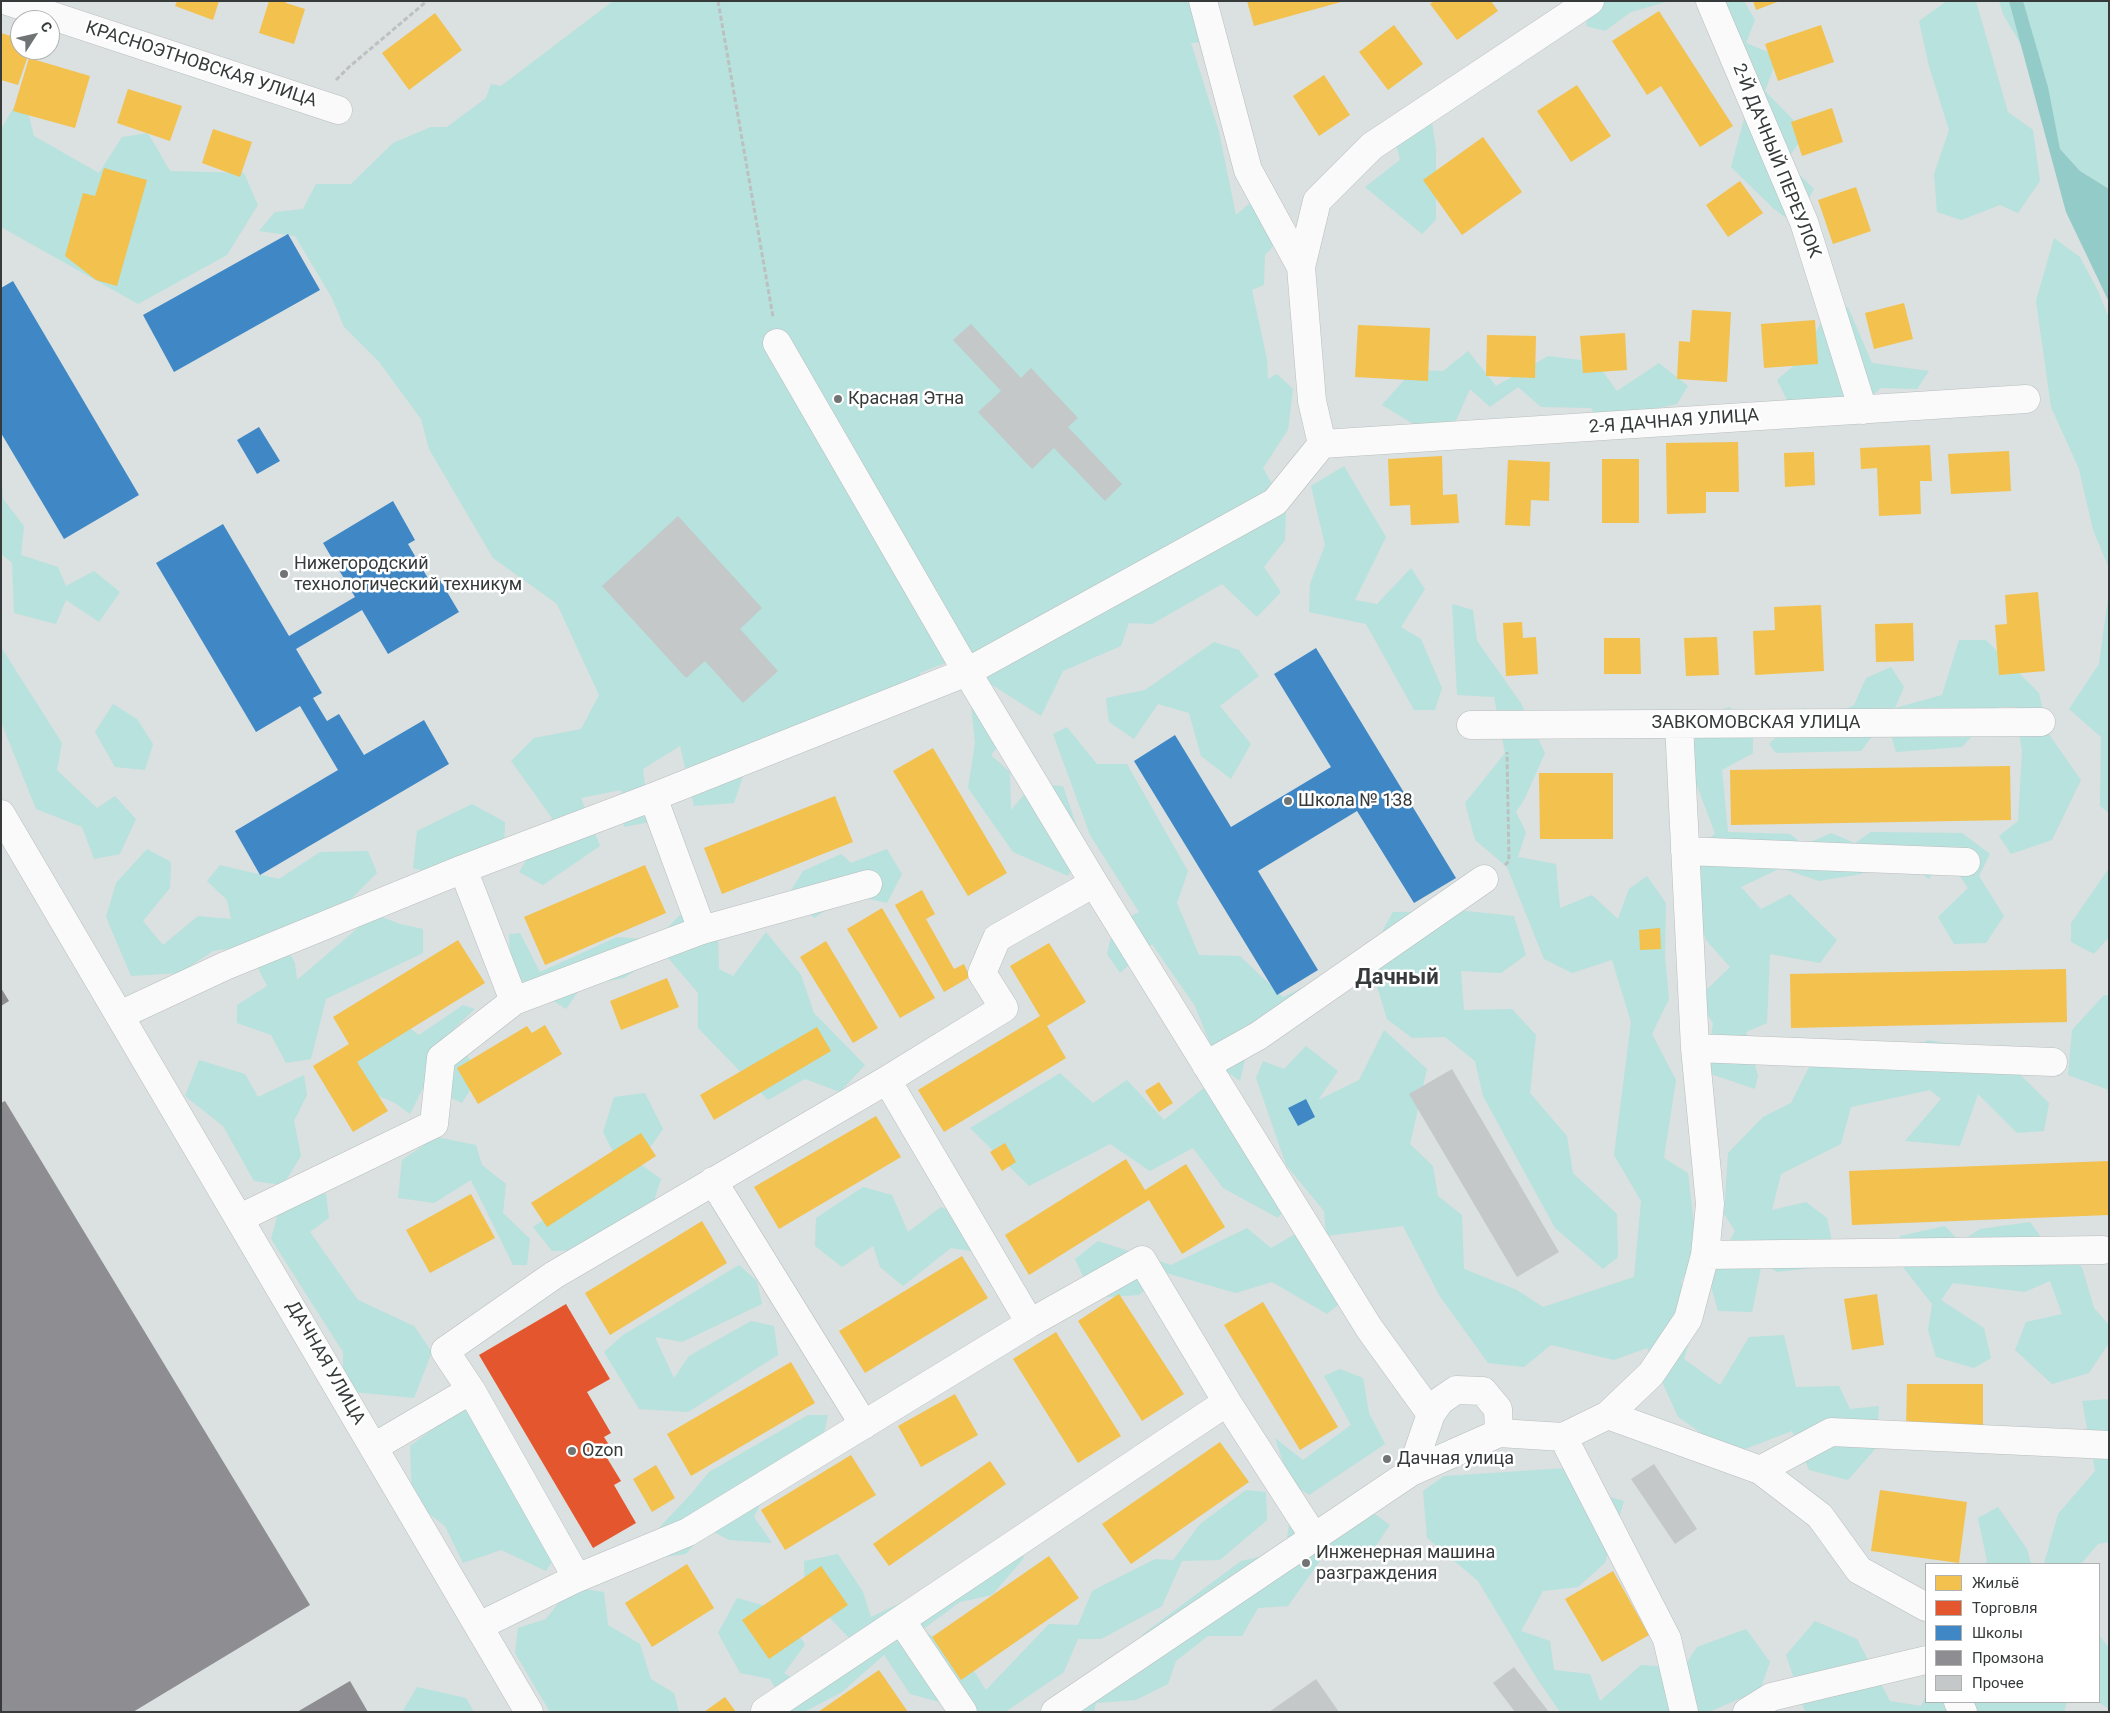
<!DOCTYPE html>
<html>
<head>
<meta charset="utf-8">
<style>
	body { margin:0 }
	#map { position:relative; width:2110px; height:1713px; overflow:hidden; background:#dbe0e0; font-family:Roboto,sans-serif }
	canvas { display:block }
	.frame { position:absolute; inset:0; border:2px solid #363a3a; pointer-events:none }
	.legend { position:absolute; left:1925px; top:1563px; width:175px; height:140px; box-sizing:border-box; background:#fff; border:1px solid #afb0b0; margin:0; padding:6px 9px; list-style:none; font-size:15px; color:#363a3a }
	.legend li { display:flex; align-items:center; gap:10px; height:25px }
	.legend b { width:25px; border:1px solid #afb0b0 }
	.north { position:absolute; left:10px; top:10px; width:50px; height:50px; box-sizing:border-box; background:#fff; border:1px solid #afb0b0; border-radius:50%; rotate:55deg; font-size:14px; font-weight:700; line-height:20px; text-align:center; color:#363a3a }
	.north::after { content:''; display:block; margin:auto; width:18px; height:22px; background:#707474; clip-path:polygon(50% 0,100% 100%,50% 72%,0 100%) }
</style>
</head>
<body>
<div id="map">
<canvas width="2110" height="1713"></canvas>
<div class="frame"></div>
<ul class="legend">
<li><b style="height:14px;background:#f2c14e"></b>Жильё</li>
<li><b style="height:14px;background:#e4572e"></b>Торговля</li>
<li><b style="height:14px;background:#3f88c5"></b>Школы</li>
<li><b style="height:14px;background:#8d8d92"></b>Промзона</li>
<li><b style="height:14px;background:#c4c8c8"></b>Прочее</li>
</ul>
<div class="north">С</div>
</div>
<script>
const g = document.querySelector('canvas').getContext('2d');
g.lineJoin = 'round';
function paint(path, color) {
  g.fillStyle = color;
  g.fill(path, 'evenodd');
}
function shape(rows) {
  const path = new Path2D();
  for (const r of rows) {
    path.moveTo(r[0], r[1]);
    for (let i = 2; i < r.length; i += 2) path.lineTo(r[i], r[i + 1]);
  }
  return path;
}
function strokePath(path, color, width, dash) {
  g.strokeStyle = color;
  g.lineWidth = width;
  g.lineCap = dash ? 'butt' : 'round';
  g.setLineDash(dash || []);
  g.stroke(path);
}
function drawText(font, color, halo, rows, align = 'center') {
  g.font = font + ' Roboto,sans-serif';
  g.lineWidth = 5;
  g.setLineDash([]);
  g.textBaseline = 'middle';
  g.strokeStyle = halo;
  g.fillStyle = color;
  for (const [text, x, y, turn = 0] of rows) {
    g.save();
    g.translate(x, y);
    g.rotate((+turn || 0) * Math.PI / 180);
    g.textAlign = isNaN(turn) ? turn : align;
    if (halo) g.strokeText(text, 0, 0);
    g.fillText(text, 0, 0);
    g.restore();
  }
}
paint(shape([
	[613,1,1201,1,1201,42,1191,43,1219,132,1236,215,1250,203,1276,203,1291,226,1265,255,1264,285,1252,290,1267,359,1268,379,1277,374,1293,389,1288,430,1263,468,1286,508,1285,540,1264,567,1281,592,1257,617,1222,584,1152,624,1129,623,1121,646,1063,671,1041,716,989,683,976,651,920,673,920,702,750,755,734,803,694,806,680,746,643,769,650,822,624,827,621,790,581,798,600,846,543,885,519,872,552,818,511,761,534,738,581,729,599,695,557,604,493,558,429,449,421,419,379,362,344,327,332,298,295,236,259,231,275,212,303,209,316,184,351,184,393,143,431,127,447,127,486,98,491,84,501,86],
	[1590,1,1669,1,1631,12,1605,31,1586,26],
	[1720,1,1744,1,1755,20,1746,43,1778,56,1765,91,1806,133,1786,161,1814,189,1795,224,1774,209,1731,167,1747,108],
	[1947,1,1976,1,2008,112,2033,130,2040,181,2018,213,2000,205,1961,220,1937,212,1934,174,1949,130,1929,66,1919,21],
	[1999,1,2109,1,2109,189,2080,171,2060,149,2045,76,2037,72,2003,14],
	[37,69,27,108,34,136,99,173,122,137,148,133,170,171,244,173,258,205,227,255,138,304,1,227,1,129],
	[1431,114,1436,149,1436,220,1422,234,1365,187,1400,160,1390,120],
	[2054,238,2080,257,2098,291,2109,318,2109,568,2093,530,2079,469,2051,407,2036,301],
	[1848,307,1872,363,1929,371,1917,389,1881,388,1855,409,1796,418,1777,380,1806,355,1826,310],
	[1468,351,1496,386,1548,356,1596,362,1617,391,1659,363,1688,386,1677,404,1654,409,1638,438,1608,436,1591,408,1541,407,1518,387,1490,407,1470,389,1455,423,1422,429,1382,405,1413,370,1443,371],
	[1,466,3,499,24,526,21,555,58,567,66,586,94,571,120,592,99,622,66,600,56,624,14,613,12,563,1,554],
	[1344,466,1386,537,1355,600,1377,604,1411,568,1425,589,1401,627,1421,639,1442,688,1435,710,1414,710,1366,624,1309,612,1310,584,1325,545,1311,486],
	[2109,591,2109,813,2100,806,2101,737,2069,709,2099,664],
	[1452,604,1473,610,1477,641,1521,703,1545,753,1525,798,1516,812,1526,832,1518,857,1556,864,1560,908,1592,895,1618,919,1629,889,1647,876,1666,903,1665,957,1669,999,1652,1034,1676,1080,1664,1158,1688,1173,1697,1251,1681,1282,1699,1309,1684,1359,1720,1385,1749,1337,1784,1335,1796,1387,1839,1386,1850,1409,1879,1406,1876,1448,1848,1480,1809,1470,1792,1431,1732,1454,1678,1417,1647,1348,1614,1360,1551,1345,1524,1367,1488,1363,1439,1295,1403,1226,1326,1236,1324,1211,1286,1165,1256,1078,1263,1061,1284,1069,1306,1046,1338,1071,1318,1100,1359,1080,1384,1030,1427,1069,1410,1144,1433,1166,1438,1196,1462,1215,1464,1269,1517,1290,1543,1307,1634,1277,1641,1201,1614,1155,1631,1022,1612,960,1572,973,1544,959,1507,867,1475,840,1465,803,1505,753,1494,697,1457,695],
	[1959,640,1986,640,2039,693,2048,733,2081,780,2052,840,2011,854,1999,836,2018,821,2022,751,2015,707,1999,707,1962,747,1896,752,1886,718,1861,751,1776,753,1769,744,1804,708,1832,716,1854,705,1866,678,1891,667,1904,687,1895,708,1942,695],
	[1214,642,1239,650,1259,676,1220,706,1251,744,1231,779,1201,756,1189,713,1158,704,1134,739,1109,722,1106,698,1145,690],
	[1,647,62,743,57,770,97,808,115,796,136,819,120,854,94,859,82,827,36,809,1,722],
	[970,695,1014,726,991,755,1010,772,1011,810,1033,784,1063,786,1082,842,1068,876,1013,852,968,788,975,743],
	[113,704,137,719,153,744,145,770,115,767,95,732],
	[1730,707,1753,731,1753,753,1722,770,1728,832,1790,834,1804,845,1831,833,1855,843,1871,832,1962,833,1990,854,1979,876,2004,916,1986,943,1954,944,1938,917,1968,888,1945,854,1929,879,1885,849,1861,874,1819,881,1781,868,1741,887,1761,909,1790,894,1837,940,1820,963,1770,954,1767,1023,1746,1032,1758,1076,1755,1089,1705,1072,1713,1023,1697,999,1730,967,1706,940,1680,874,1715,833,1690,768,1699,715],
	[1067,727,1097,764,1127,764,1188,871,1177,903,1199,955,1240,956,1283,997,1308,985,1252,1031,1240,1081,1219,1066,1195,1006,1152,944,1120,973,1107,954,1114,925,1139,912,1090,835,1053,734],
	[472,804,505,822,504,848,439,875,413,868,417,831],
	[147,849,171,862,170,888,143,921,163,945,198,916,231,919,227,900,207,881,220,865,279,879,320,852,368,851,377,873,351,899,277,930,295,963,297,980,374,914,400,924,423,929,423,953,326,999,311,1059,286,1063,271,1035,237,1023,237,1005,267,986,247,946,213,951,180,973,131,976,106,917,116,883],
	[887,849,902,874,887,903,851,895,814,918,790,892,803,871,841,854,851,863],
	[2109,868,2109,937,2094,954,2071,942,2071,923],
	[1466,911,1514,916,1526,955,1501,973,1461,971,1464,1010,1512,1009,1536,1035,1530,1093,1567,1136,1573,1173,1617,1214,1618,1257,1603,1269,1555,1228,1483,1096,1475,1061,1445,1037,1412,1038,1387,1019,1368,957,1393,912],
	[680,915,718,936,719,969,733,976,766,932,801,975,814,1013,865,1065,840,1092,805,1079,768,1100,698,1028,698,993,663,952,624,978,582,986,566,1009,511,974,509,934,520,933,540,972,617,937,655,940],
	[2104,995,2109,996,2109,1090,2068,1075,2072,1030],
	[463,1005,475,1009,453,1030,479,1076,462,1103,424,1086,410,1114,395,1103,367,1091,350,1061,393,1015,419,1035],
	[1927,1040,1996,1051,2049,1103,2044,1131,2017,1133,1978,1094,1960,1146,1905,1141,1941,1099,1930,1090,1851,1107,1841,1144,1781,1174,1772,1210,1806,1202,1827,1218,1837,1265,1777,1272,1762,1263,1752,1312,1718,1311,1709,1279,1735,1231,1724,1214,1728,1153,1763,1117,1791,1103,1809,1067,1867,1042,1904,1070],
	[199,1060,245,1074,258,1097,304,1075,307,1095,294,1121,301,1156,283,1185,254,1181,223,1126,185,1096],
	[1060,1073,1093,1103,1127,1080,1164,1120,1210,1083,1288,1204,1278,1218,1223,1188,1193,1148,1150,1171,1110,1144,1029,1186,970,1128],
	[645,1093,663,1129,639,1163,661,1179,653,1204,587,1250,552,1251,533,1227,620,1166,603,1132,614,1097],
	[436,1137,476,1145,482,1165,506,1184,503,1213,530,1239,527,1265,513,1265,471,1180,434,1203,398,1198,402,1160],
	[863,1187,892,1195,908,1232,941,1207,986,1225,977,1252,951,1248,903,1286,880,1267,873,1246,842,1267,815,1246,816,1218],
	[308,1193,326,1194,329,1218,310,1232,358,1300,414,1326,432,1352,414,1398,343,1391,343,1352,271,1239,277,1216],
	[2030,1222,2044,1241,2082,1267,2094,1308,2109,1325,2109,1343,2089,1373,2052,1384,2015,1350,2026,1322,2062,1314,2050,1281,2025,1292,1953,1283,1941,1300,1984,1328,1991,1358,1974,1368,1936,1357,1928,1330,1932,1304,1899,1262,1900,1236,1945,1226,1960,1242,1980,1229],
	[1247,1228,1271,1248,1302,1230,1345,1299,1327,1314,1272,1282,1236,1293,1166,1273,1139,1295,1093,1298,1075,1259,1098,1241,1171,1265],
	[739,1265,757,1281,762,1304,682,1342,655,1337,674,1378,689,1356,751,1321,774,1326,778,1355,688,1412,639,1409,604,1352,623,1335],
	[1340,1369,1363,1378,1369,1413,1385,1444,1309,1495,1290,1483,1275,1438,1303,1460,1351,1425,1324,1376],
	[2109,1399,2109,1542,2098,1544,2081,1564,2044,1564,2058,1514,2095,1471,2082,1401],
	[462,1407,492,1415,527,1517,570,1533,546,1571,501,1550,463,1563,445,1526,412,1501,410,1446],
	[808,1415,828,1415,823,1438,783,1457,754,1517,772,1543,729,1540,708,1529,686,1554,656,1558,658,1529,691,1494,709,1472],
	[1567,1468,1581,1489,1624,1501,1605,1563,1578,1587,1543,1591,1521,1631,1550,1641,1554,1670,1590,1674,1600,1701,1641,1665,1683,1668,1697,1647,1746,1629,1770,1662,1760,1690,1709,1712,1560,1712,1536,1677,1478,1581,1427,1538,1423,1491,1444,1476],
	[1246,1490,1266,1492,1267,1520,1220,1560,1182,1561,1162,1606,1101,1639,1078,1639,1064,1672,1005,1712,976,1712,910,1694,884,1655,842,1692,804,1712,789,1712,770,1679,740,1673,718,1633,737,1598,787,1612,805,1645,784,1673,808,1688,821,1655,851,1640,805,1592,804,1561,838,1554,863,1592,871,1617,915,1596,1021,1550,1024,1558,992,1595,960,1602,922,1630,963,1654,986,1690,1049,1624,1078,1625,1092,1591,1155,1559,1173,1560,1200,1524],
	[1369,1491,1375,1514,1390,1525,1375,1547,1322,1558,1288,1606,1258,1608,1242,1636,1208,1636,1176,1661,1168,1684,1136,1700,1096,1703,1094,1712,1068,1712,1129,1668,1143,1634,1241,1561,1285,1551,1289,1525,1323,1523],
	[1998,1507,2027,1549,2031,1564,1985,1564,1987,1561,1978,1518],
	[571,1587,604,1592,608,1625,640,1644,651,1679,674,1693,679,1712,550,1712,515,1653,518,1628,546,1619],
	[1815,1621,1857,1639,1890,1701,1921,1706,1926,1695,1926,1702,2067,1702,2064,1712,1805,1712,1786,1655],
	[2099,1635,2109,1648,2109,1709,2098,1702],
	[417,1687,466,1698,474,1712,402,1712]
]), '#b7e2de');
paint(shape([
	[2009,1,2023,1,2048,87,2060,149,2080,171,2109,189,2109,302,2066,212]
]), '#92cbc7');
paint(shape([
	[177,1,219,1,213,20,175,6],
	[269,1,286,1,286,3,305,9,294,44,259,33],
	[1247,1,1341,1,1341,2,1254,26],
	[1434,1,1491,1,1498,11,1457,40,1430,4],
	[1753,1,1780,1,1756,10],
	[1659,11,1733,126,1700,147,1661,86,1647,95,1612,41],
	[435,13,462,50,409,90,382,53],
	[1394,25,1423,64,1388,90,1359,52],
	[1821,25,1834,62,1778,81,1765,44],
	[1,33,20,39,20,50,30,50,18,85,1,80],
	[29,58,90,76,75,128,13,111],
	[1324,75,1350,115,1319,136,1293,96],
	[1577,85,1611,136,1571,162,1537,111],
	[128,89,182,106,170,141,117,123],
	[1832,108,1843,142,1802,156,1791,122],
	[213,129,252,142,240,177,202,163],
	[1483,137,1522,192,1462,235,1423,180],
	[104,168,147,180,117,286,96,280,65,256,83,193,95,196],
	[1740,181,1763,213,1728,237,1706,205],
	[1856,187,1871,231,1833,244,1818,200],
	[1904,303,1913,339,1874,349,1865,313],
	[1692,310,1731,312,1727,382,1677,379,1679,341,1690,342],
	[1815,320,1818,364,1764,368,1761,324],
	[1358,325,1430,328,1428,381,1355,377],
	[1625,333,1627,370,1583,373,1580,336],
	[1487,335,1536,336,1535,378,1486,376],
	[1738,442,1739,492,1706,492,1706,513,1667,514,1666,443],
	[1930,445,1932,481,1920,481,1921,514,1879,516,1877,468,1861,469,1860,448],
	[2009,451,2011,491,1951,494,1948,454],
	[1814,452,1815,485,1785,487,1784,453],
	[1442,456,1443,495,1457,494,1459,523,1411,525,1410,505,1390,506,1388,459],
	[1602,459,1639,459,1639,523,1602,523],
	[1508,460,1550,462,1549,501,1531,500,1530,526,1505,525],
	[2038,592,2045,671,1999,675,1995,625,2007,624,2005,595],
	[1821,605,1824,671,1755,675,1753,631,1775,630,1774,607],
	[1522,622,1523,638,1536,637,1538,674,1506,676,1503,623],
	[1913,623,1914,661,1876,662,1875,624],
	[1717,637,1719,675,1686,676,1684,638],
	[1604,638,1640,638,1641,674,1604,674],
	[933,748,1007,873,968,896,893,771],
	[2010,766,2011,820,1731,825,1730,770],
	[1539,773,1613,773,1613,839,1540,839],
	[835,796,853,842,722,894,704,848],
	[645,865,666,913,545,965,524,917],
	[922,890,935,914,926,919,954,969,964,964,970,977,944,992,895,905],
	[882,908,935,998,900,1018,847,929],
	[1660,928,1661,949,1640,950,1639,930],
	[458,940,485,983,357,1062,388,1111,353,1132,313,1066,349,1044,333,1017],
	[826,941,878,1028,853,1043,800,957],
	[1049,943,1086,1002,1047,1026,1066,1058,944,1132,918,1090,1040,1016,1010,966],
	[2066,969,2067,1022,1791,1028,1790,974],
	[667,978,679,1007,621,1030,610,1001],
	[545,1025,562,1054,478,1104,457,1068,527,1026,532,1033],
	[817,1027,831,1051,714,1120,700,1095],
	[1159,1082,1173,1103,1159,1112,1145,1091],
	[876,1116,901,1157,779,1229,754,1187],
	[641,1133,656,1156,547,1227,531,1203],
	[1005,1143,1016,1162,1002,1171,990,1152],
	[1126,1159,1145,1190,1186,1164,1225,1227,1182,1254,1149,1200,1029,1275,1005,1235],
	[2109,1161,2109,1215,1852,1225,1849,1171],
	[471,1194,495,1238,430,1273,406,1230],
	[702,1221,727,1263,610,1335,585,1293],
	[962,1256,988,1298,865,1373,839,1331],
	[1119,1294,1184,1394,1142,1421,1078,1321],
	[1877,1294,1884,1345,1852,1350,1844,1299],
	[1263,1302,1338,1427,1300,1450,1224,1325],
	[1056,1332,1121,1436,1078,1463,1013,1359],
	[791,1362,815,1403,691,1476,667,1434],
	[1907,1384,1983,1384,1983,1428,1906,1428],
	[955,1394,978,1435,921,1467,898,1426],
	[1220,1442,1249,1482,1131,1564,1102,1524],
	[851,1455,876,1495,785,1550,761,1510],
	[990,1461,1006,1484,889,1566,873,1544],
	[656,1465,675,1498,652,1512,633,1479],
	[1880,1490,1967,1502,1959,1563,1871,1551],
	[1049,1556,1079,1598,961,1680,932,1637],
	[687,1564,714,1608,652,1647,625,1603],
	[821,1566,848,1605,769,1659,742,1620],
	[1613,1571,1649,1635,1602,1662,1565,1599],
	[879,1670,908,1712,818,1712],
	[725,1697,736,1712,704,1712]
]), '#f2c14e');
paint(shape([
	[566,1304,610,1379,587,1392,611,1433,604,1437,611,1448,604,1453,621,1481,614,1485,636,1523,593,1548,479,1355]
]), '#e4572e');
paint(shape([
	[288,234,320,290,174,372,143,315],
	[13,281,139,495,64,539,1,433,1,288],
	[259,427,280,461,257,474,237,440],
	[393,501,415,540,408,544,429,580,437,575,459,612,388,654,362,610,296,649,322,693,313,698,327,721,339,714,364,755,424,720,449,764,260,875,235,831,338,770,300,706,256,732,156,563,223,524,289,636,355,597,323,543],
	[1316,648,1456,878,1414,903,1357,811,1258,871,1318,970,1277,995,1134,761,1175,735,1231,827,1331,767,1274,674],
	[1306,1099,1315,1117,1298,1126,1288,1108]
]), '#3f88c5');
paint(shape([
	[1,988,9,1001,1,1006],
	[5,1101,310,1605,133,1712,1,1712,1,1103],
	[350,1681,368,1712,297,1712]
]), '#8d8d92');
paint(shape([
	[971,324,1021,378,1031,368,1078,418,1068,427,1122,484,1105,501,1054,448,1032,469,978,412,1001,391,953,340],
	[678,516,762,608,740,629,778,671,743,703,705,661,686,678,602,586],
	[1452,1069,1559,1252,1517,1277,1409,1094],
	[1654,1464,1697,1529,1675,1544,1631,1479],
	[1514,1667,1549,1712,1515,1712,1493,1683],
	[1316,1679,1339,1712,1269,1712]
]), '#c4c8c8');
const minor = shape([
	[7,1,338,110],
	[1203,1,1248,170,1301,267,1312,401,1322,444],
	[1710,1,1804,222,1863,410],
	[1301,267,1317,201,1372,146,1590,1],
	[777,343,967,672,1094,883,1369,1328,1431,1414],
	[1322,444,2026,399],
	[1471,725,2041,722],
	[653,797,702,930],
	[1,814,529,1712],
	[1685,851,1966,862],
	[463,869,514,1001],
	[120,1015,225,966,463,869,653,797,967,672,1275,502,1322,444],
	[1695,1048,2053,1062],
	[1206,1065,1258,1036,1484,879],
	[887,1080,1030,1323],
	[713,1181,864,1425],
	[240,1218,434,1124,441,1058,514,1001,702,930,868,884],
	[1705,1255,2103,1250],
	[1608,1415,1760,1470,1820,1516,1859,1570,1926,1607],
	[1563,1437,1667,1639,1684,1712],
	[374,1447,471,1390],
	[1760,1470,1831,1432,2109,1445],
	[1411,1472,1431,1414,1440,1401,1456,1390,1483,1391,1498,1409,1499,1433],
	[577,1578,471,1390,445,1351,554,1275,887,1080,1004,1008,982,973,997,938,1094,883],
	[901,1620,963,1712],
	[479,1626,577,1578,688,1532,1030,1323,1142,1260,1227,1402,1314,1537],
	[1958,1702,1963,1712],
	[765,1711,1227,1402],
	[1055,1712,1411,1472,1499,1433,1563,1437,1608,1415,1651,1374,1688,1319,1705,1255,1710,1204,1695,1048,1679,724],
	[1747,1712,1771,1697,1926,1660]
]);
strokePath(minor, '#b9bdbd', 29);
strokePath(shape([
	[718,1,773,317],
	[336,80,349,67,427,1],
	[1505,865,1509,861,1507,752]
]), '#bdc0c0', 3, [5, 2.5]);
strokePath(minor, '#fafafa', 28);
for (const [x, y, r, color] of [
	[838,399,5,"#707474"],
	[284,574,5,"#707474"],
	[1288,801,5,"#707474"],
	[572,1451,5,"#707474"],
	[1387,1459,5,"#707474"],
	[1306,1563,5,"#707474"]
]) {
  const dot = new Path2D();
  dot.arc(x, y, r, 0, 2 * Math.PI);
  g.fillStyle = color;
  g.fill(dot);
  strokePath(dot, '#fff', 2);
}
drawText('18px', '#363a3a', '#fff', [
	["КРАСНОЭТНОВСКАЯ УЛИЦА",201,65,18],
	["2-Й ДАЧНЫЙ ПЕРЕУЛОК",1776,161,68],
	["2-Я ДАЧНАЯ УЛИЦА",1674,422,-4],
	["ЗАВКОМОВСКАЯ УЛИЦА",1756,723],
	["ДАЧНАЯ УЛИЦА",325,1363,60]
]);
drawText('18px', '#363a3a', '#fff', [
	["Красная Этна",848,399],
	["Нижегородский",294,564],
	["технологический техникум",294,585],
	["Школа № 138",1298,801],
	["Ozon",582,1451],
	["Дачная улица",1397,1459],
	["Инженерная машина",1316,1553],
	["разграждения",1316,1574]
], 'left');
drawText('bold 22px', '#363a3a', '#fff', [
	["Дачный",1397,978]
]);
</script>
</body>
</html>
